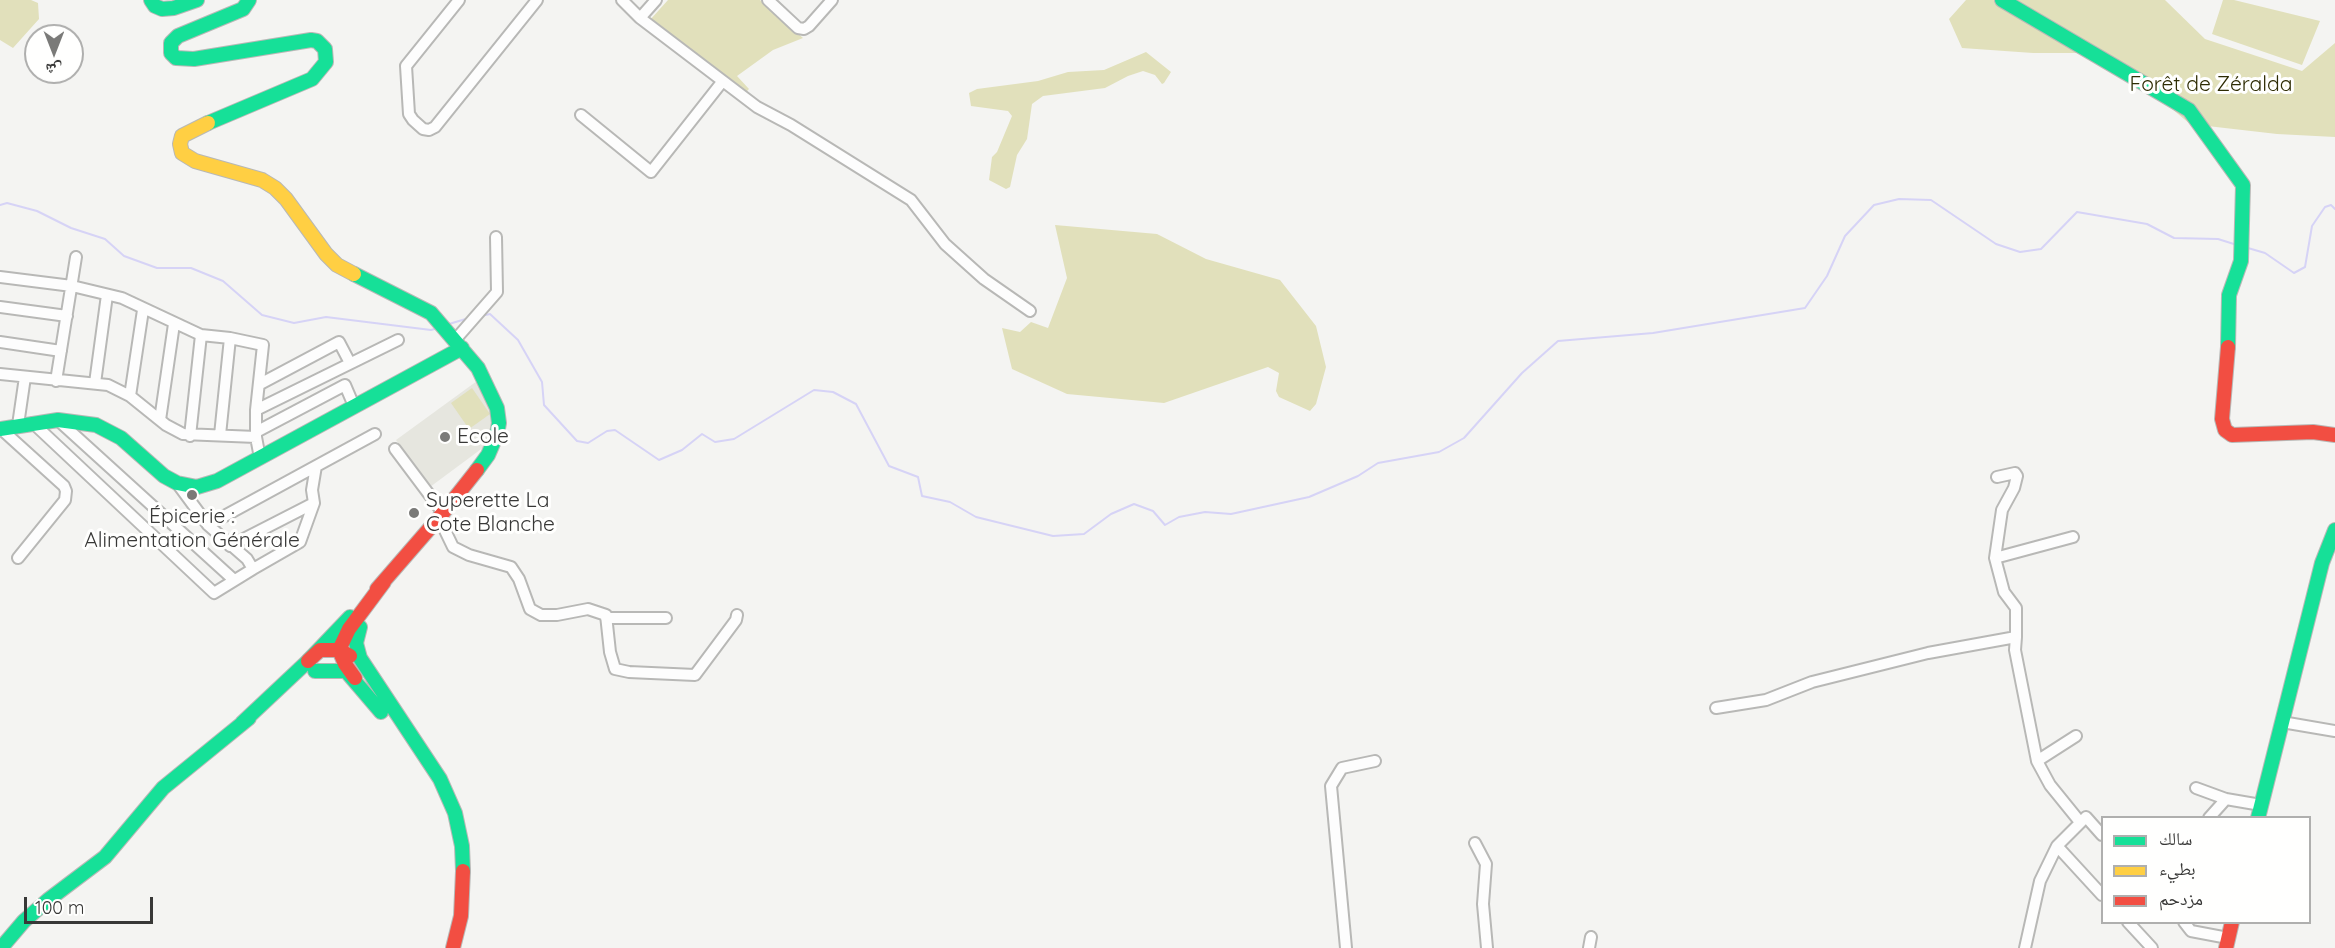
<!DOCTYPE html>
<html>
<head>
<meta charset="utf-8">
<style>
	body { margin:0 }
	#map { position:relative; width:2335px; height:948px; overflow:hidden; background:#f4f4f2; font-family:Quicksand,"Noto Naskh Arabic",sans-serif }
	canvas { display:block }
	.legend { position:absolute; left:2101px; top:816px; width:210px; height:108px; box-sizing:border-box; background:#fffffe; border:2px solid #afafae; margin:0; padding:8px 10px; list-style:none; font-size:18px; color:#383837 }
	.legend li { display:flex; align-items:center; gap:12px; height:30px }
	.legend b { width:30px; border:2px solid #afafae }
	.north { position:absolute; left:24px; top:24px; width:60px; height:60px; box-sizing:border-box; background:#fffffe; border:2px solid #afafae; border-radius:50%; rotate:180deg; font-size:16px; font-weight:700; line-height:24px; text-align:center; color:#383837 }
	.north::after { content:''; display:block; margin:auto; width:21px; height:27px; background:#7a7a78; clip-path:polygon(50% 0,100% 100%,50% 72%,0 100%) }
	.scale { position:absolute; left:24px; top:897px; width:129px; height:27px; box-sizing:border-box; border:3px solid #383837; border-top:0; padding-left:8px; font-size:18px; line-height:21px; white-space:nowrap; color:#383837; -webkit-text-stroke:4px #fffffe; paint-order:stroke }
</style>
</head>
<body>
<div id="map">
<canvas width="2335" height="948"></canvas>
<ul class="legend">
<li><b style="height:8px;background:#16e098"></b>سالك</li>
<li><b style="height:8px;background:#ffcf43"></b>بطيء</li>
<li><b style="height:8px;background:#f24e42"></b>مزدحم</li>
</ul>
<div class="north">ش</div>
<div class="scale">100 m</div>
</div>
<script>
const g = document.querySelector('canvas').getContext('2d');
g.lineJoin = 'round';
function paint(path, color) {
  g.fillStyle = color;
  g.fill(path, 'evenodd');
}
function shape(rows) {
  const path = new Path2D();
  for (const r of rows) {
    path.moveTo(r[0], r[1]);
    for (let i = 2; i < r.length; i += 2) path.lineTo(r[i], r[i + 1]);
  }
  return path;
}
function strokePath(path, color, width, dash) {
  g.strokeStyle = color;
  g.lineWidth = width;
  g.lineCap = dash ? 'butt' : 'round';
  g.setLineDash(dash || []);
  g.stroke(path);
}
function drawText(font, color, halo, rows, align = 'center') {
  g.font = font + ' Quicksand,sans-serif';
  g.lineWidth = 6;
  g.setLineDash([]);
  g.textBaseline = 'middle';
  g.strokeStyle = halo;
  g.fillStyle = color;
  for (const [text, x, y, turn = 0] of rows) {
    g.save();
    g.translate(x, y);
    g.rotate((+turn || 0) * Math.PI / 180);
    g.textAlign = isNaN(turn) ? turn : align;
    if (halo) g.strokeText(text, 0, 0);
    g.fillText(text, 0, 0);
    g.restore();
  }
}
paint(shape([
	[477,381,489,402,492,428,488,433,488,444,430,487,396,440]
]), '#e6e6df');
paint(shape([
	[0,0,31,0,38,3,39,19,13,48,0,40],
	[668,0,760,0,803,38,773,50,737,76,749,89,744,94,650,20],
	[1966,0,2165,0,2205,39,2302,71,2335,43,2335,137,2277,134,2190,124,2141,83,2080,53,2033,53,1962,48,1949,19],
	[2223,0,2234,0,2320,21,2302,65,2212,34],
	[1146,52,1171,72,1164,83,1162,84,1155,75,1143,71,1128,76,1105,88,1043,96,1032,104,1027,139,1017,155,1010,187,1006,189,989,180,992,157,997,152,1012,116,1008,111,971,106,969,93,977,89,1038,81,1068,72,1104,70],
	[1055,225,1157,234,1206,259,1280,280,1316,326,1326,367,1316,404,1310,411,1279,397,1276,391,1279,373,1268,367,1164,403,1067,394,1012,369,1002,328,1020,332,1031,322,1048,328,1067,278],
	[472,388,490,414,469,429,451,403]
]), '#e1e0bb');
strokePath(shape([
	[0,205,7,203,37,211,71,228,105,239,124,256,157,268,191,268,223,281,262,315,294,323,326,317,431,330,438,328],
	[2248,248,2265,253,2294,273,2305,267,2312,226,2325,207,2331,205,2335,209],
	[481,316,490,314,518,340,542,382,544,405,577,441,588,443,607,431,615,430,659,460,682,450,702,434,715,442,734,439,814,390,833,392,856,404,889,466,918,477,922,496,950,502,976,517,1053,536,1084,534,1111,514,1134,504,1153,511,1165,525,1179,517,1205,512,1231,514,1309,497,1358,476,1378,463,1439,452,1464,438,1522,373,1558,341,1653,333,1805,308,1827,276,1845,236,1874,205,1899,199,1931,200,1996,244,2020,252,2041,249,2077,212,2147,224,2174,238,2218,239,2237,245],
	[449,324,469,318]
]), '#d6d3f6', 2);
const street = shape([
	[459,0,406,66,409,114,413,120,423,129,429,130,435,127,537,0],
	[622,0,640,18,757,107,791,125,911,200,945,244,984,279,1030,311],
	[768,0,798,28,804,29,809,26,832,0],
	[640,18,656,0],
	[581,115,651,172,722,82],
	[0,277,72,286,122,298,201,335,230,338,263,345,256,410,256,437,260,458],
	[0,307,67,316],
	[455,340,497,292,496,237],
	[0,342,61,351],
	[0,374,108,385,130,396,166,425,183,434,256,437],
	[56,381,76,257],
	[95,383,107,295],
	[260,384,339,342,350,363],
	[130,396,143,310],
	[256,410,398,340],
	[160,420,174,324],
	[59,421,234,580],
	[33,423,214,593,253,569,247,559,208,525,177,483],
	[18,425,25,377],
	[1,429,64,486,66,491,65,500,18,558],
	[256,432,345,385,354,406],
	[220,435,230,338],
	[190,436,201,335],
	[395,449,443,513],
	[1997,477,2015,473,2017,476,2014,488,2002,510,1995,558,2004,592,2016,608,2016,637],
	[439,518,453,547,469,555,511,567,519,579,530,609,541,615,557,615,588,609,606,615,610,652,615,669,629,672,695,675,736,620,737,615],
	[208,525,375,434],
	[230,546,314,503],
	[1995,558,2073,537],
	[253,569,300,542,314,503,312,490,316,466],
	[606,618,666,618],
	[1716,708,1766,700,1812,682,1928,653,2016,637,2015,650,2037,761,2050,785,2080,822],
	[2282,722,2335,731],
	[2037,761,2076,736],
	[2196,788,2226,799,2261,805],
	[2209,818,2226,799],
	[2102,835,2086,817,2057,846,2102,895],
	[1475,843,1486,864,1483,904,1487,948],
	[2128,922,2152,948],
	[2184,922,2191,931,2228,938],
	[1346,948,1331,786,1342,768,1375,761],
	[1589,948,1591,937],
	[2025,948,2040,881,2057,846]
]);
const fast = shape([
	[151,0,155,6,162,9,174,8,197,0],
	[2002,0,2189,110,2243,185,2241,261,2229,295,2228,347],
	[208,123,312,79,326,62,325,49,317,41,311,40,194,59,176,58,171,53,171,43,178,36,243,9,249,0],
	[354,274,431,313,478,368,497,408,499,423,497,434,488,455,477,470],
	[0,429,58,420,96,425,121,438,164,476,177,483,197,487,217,481,462,348],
	[360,627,356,643,360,658,440,779,455,813,462,846,463,871],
	[315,671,346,671,381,712],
	[242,723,308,661,350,617],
	[2258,818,2322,563,2335,530],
	[1,948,24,921,48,900,105,857,163,788,249,718]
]);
const slow = shape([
	[208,123,182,136,180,144,182,153,195,161,262,180,275,188,286,199,326,254,337,265,354,274]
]);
const jam = shape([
	[2228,347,2222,419,2225,430,2232,435,2313,432,2335,435],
	[377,589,443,513,477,470],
	[308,661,320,650,339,650,350,656],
	[355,678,345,664,339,650,349,629,384,582],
	[453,948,461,916,463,871],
	[2226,948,2232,922]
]);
strokePath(street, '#b8b8b6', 14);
strokePath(fast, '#b8b8b6', 16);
strokePath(slow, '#b8b8b6', 16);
strokePath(jam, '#b8b8b6', 16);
strokePath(street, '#fdfdfd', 10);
strokePath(fast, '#16e098', 14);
strokePath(slow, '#ffcf43', 14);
strokePath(jam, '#f24e42', 14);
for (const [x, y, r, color] of [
	[445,437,6,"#7a7a78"],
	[192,495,6,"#7a7a78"],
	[414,513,6,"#7a7a78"]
]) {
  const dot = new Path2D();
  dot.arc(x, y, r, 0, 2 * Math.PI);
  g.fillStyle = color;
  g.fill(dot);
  strokePath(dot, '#fffffe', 2);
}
drawText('21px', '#2e2c03', '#fffffe', [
	["Forêt de Zéralda",2211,85]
]);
drawText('21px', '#383837', '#fffffe', [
	["Ecole",457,437],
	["Superette La",426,501],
	["Cote Blanche",426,525],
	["Épicerie :",192,517,"center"],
	["Alimentation Générale",192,541,"center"]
], 'left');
</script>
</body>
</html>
